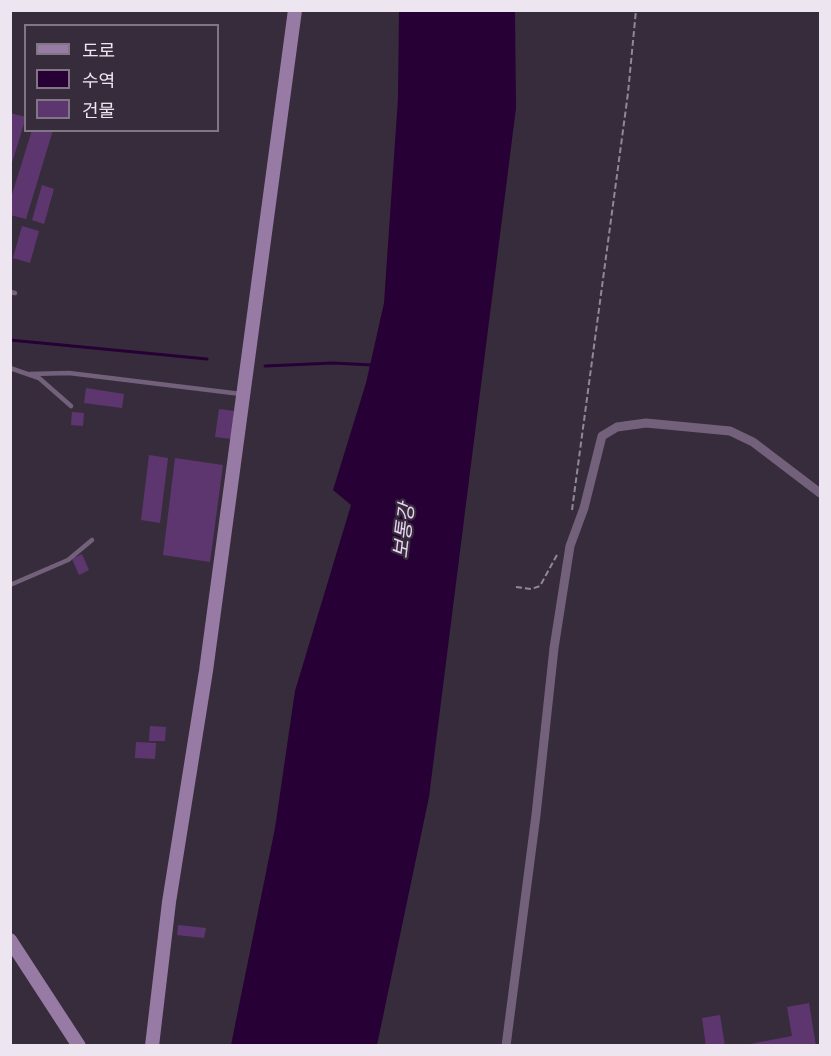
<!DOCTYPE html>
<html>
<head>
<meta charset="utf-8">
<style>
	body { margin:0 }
	#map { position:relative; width:831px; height:1056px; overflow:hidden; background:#372c3c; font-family:"Space Grotesk","Noto Sans KR",sans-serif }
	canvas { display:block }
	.frame { position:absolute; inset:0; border:12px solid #ede6f0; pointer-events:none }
	.legend { position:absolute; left:24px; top:24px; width:195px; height:108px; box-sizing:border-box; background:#372c3c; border:2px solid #807684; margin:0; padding:8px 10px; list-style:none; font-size:18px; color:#ede6f0 }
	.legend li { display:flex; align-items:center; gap:12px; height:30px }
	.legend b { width:30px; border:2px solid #807684 }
</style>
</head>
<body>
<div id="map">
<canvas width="831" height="1056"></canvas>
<div class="frame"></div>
<ul class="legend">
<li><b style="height:8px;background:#987ba5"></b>도로</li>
<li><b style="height:16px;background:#270035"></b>수역</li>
<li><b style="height:16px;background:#5e366f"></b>건물</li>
</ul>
</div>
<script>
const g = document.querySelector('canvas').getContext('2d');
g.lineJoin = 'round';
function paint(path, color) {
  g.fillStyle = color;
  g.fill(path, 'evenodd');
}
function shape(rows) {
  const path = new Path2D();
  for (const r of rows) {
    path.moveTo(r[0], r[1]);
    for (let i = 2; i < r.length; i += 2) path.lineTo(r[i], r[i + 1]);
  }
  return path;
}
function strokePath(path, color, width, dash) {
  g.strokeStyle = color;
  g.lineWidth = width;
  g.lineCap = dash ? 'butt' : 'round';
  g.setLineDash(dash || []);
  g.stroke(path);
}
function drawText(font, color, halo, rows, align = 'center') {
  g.font = font + ' "Space Grotesk","Noto Sans KR",sans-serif';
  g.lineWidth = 4.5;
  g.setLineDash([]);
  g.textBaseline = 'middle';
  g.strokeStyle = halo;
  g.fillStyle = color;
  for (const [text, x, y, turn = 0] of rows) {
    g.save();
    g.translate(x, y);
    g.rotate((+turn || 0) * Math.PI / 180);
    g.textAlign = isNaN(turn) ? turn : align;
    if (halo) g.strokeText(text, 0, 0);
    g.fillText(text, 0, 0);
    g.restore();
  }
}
paint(shape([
	[399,11,515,11,516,108,429,797,377,1045,231,1045,275,828,295,691,351,505,333,490,366,383,384,303,398,98]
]), '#270035');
strokePath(shape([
	[10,340,207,359],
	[265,366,333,363,372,365]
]), '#270035', 3);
paint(shape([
	[10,113,26,117,11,166,10,166],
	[32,130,53,130,26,219,10,215,10,201],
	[42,185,54,189,44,224,32,220],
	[22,226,39,231,30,263,13,258],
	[86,388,124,394,122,408,84,403],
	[219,409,234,411,231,439,215,437],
	[72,412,84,413,83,426,71,425],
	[149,455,168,458,160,523,141,520],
	[175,458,223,465,210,562,163,555],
	[82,554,89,570,79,575,72,559],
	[150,726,166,727,165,741,149,741],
	[136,742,156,743,155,759,135,758],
	[178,925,206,928,204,938,177,935],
	[809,1003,816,1046,739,1046,792,1036,787,1007],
	[720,1015,725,1046,706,1046,702,1018]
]), '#5e366f');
strokePath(shape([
	[572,510,628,93,636,10],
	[516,587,531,589,540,586,558,553]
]), '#918895', 2, [6, 3]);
strokePath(shape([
	[10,292,15,293],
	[10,368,39,378,71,406],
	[30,374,69,373,241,394],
	[10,585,68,560,92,540]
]), '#73617b', 4.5);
strokePath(shape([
	[506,1046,536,815,554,648,570,546,584,508,602,436,617,427,646,423,730,431,753,442,820,493]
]), '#73617b', 9);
strokePath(shape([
	[10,940,79,1046],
	[152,1046,169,902,206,671,295,10]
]), '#987ba5', 14);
drawText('italic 20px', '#ead2f4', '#372c3c', [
	["보통강",405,531,-83]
]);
</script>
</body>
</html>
